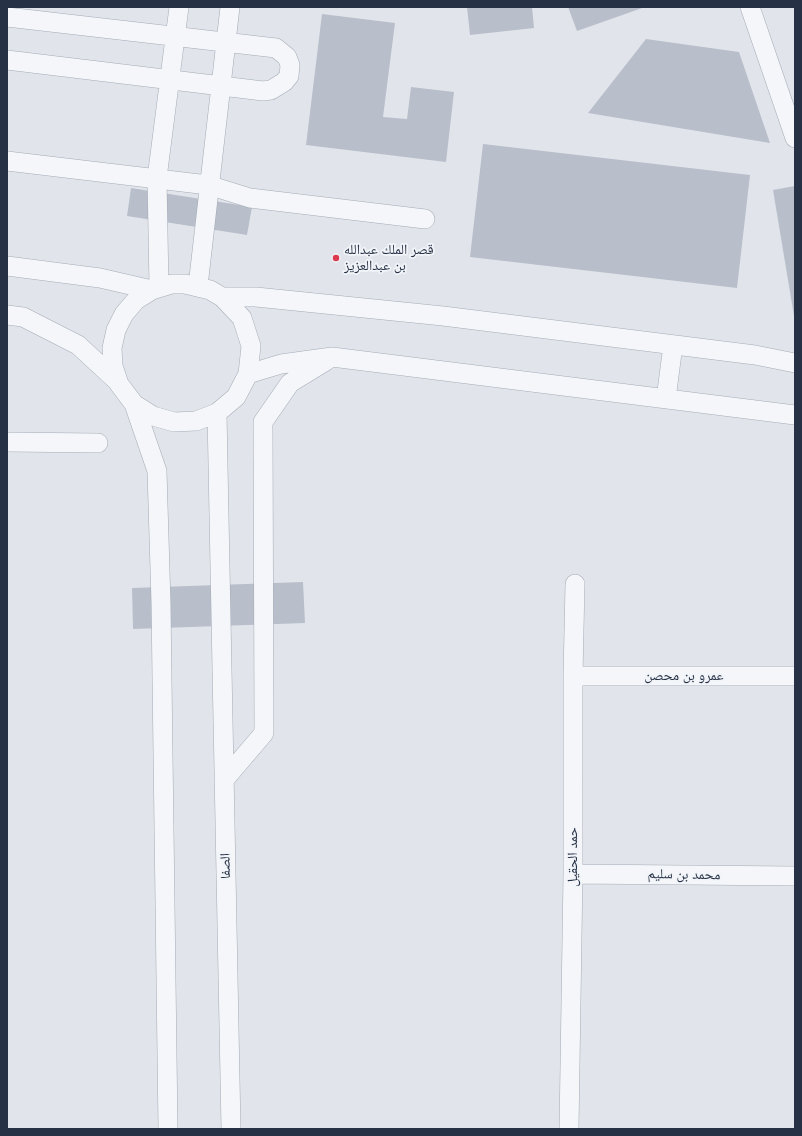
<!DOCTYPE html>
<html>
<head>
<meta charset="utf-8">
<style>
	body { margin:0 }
	#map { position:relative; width:802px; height:1136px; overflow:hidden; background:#e1e5eb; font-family:"DM Sans",sans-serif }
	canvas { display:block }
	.frame { position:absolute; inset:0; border:8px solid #273145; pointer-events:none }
</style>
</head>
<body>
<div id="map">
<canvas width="802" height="1136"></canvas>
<div class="frame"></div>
</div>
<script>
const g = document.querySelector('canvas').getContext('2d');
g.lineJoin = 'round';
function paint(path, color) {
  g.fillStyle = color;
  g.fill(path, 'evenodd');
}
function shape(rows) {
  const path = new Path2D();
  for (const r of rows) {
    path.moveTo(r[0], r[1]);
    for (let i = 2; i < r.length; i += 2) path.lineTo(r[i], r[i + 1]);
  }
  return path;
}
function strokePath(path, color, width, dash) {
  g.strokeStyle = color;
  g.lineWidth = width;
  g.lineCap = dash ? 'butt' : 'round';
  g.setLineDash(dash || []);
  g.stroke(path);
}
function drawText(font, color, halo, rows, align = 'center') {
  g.font = font + ' "DM Sans","Noto Naskh Arabic",sans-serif';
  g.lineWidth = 3.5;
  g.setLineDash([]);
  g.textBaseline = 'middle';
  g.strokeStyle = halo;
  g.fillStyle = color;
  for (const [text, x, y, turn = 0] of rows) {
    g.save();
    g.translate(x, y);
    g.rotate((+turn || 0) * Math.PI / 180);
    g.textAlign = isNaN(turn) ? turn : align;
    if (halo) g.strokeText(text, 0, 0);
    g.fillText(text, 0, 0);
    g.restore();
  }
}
paint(shape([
	[467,7,532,7,534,28,470,35],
	[568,7,645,7,577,31],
	[322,14,395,23,383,117,407,119,411,87,454,92,446,162,306,145],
	[646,39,739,52,770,143,588,113],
	[483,144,750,175,737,288,470,257],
	[795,186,795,316,794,316,773,190],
	[131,188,252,207,247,235,127,216],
	[303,582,305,623,133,629,132,588]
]), '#b8beca');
const minor = shape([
	[750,7,795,138],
	[7,17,276,48,287,57,290,65,289,76,284,82,271,90,263,91,7,60],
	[7,161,208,185,250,198,425,219],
	[7,266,100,278,152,290],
	[198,286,230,7],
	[159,287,157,178,179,7],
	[222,297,256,297,443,316,755,355,795,363],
	[7,315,23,317,78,345,118,382],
	[248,374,251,346,242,318,222,297,210,290,185,284,172,284,152,290,136,300,124,314,116,330,112,348,113,366,119,384,134,404,153,416,174,422,196,421,217,413,236,397,248,374,281,364,332,357,795,415],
	[666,399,673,345],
	[134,404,157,471,161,603,168,1129],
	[217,413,231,1129],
	[7,442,98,443],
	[573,676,795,676],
	[224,780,264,733,263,422,290,383,326,361],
	[573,874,795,876],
	[569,1129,573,874,573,676,575,584]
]);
strokePath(minor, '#a5abb6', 20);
strokePath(minor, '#f4f6f9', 19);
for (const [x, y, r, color] of [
	[336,258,4,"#dc3b4e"]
]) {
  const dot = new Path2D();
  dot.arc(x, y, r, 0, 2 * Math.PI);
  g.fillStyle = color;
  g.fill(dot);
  strokePath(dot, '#f1f4f8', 1.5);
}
drawText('14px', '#273145', '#f1f4f8', [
	["قصر الملك عبدالله",344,250],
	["بن عبدالعزيز",344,266]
], 'left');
drawText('14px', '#273145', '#f1f4f8', [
	["عمرو بن محصن",684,676],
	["حمد الحقيل",573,857,-90],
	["الصفا",226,866,-91],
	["محمد بن سليم",684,875,1]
]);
</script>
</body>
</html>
